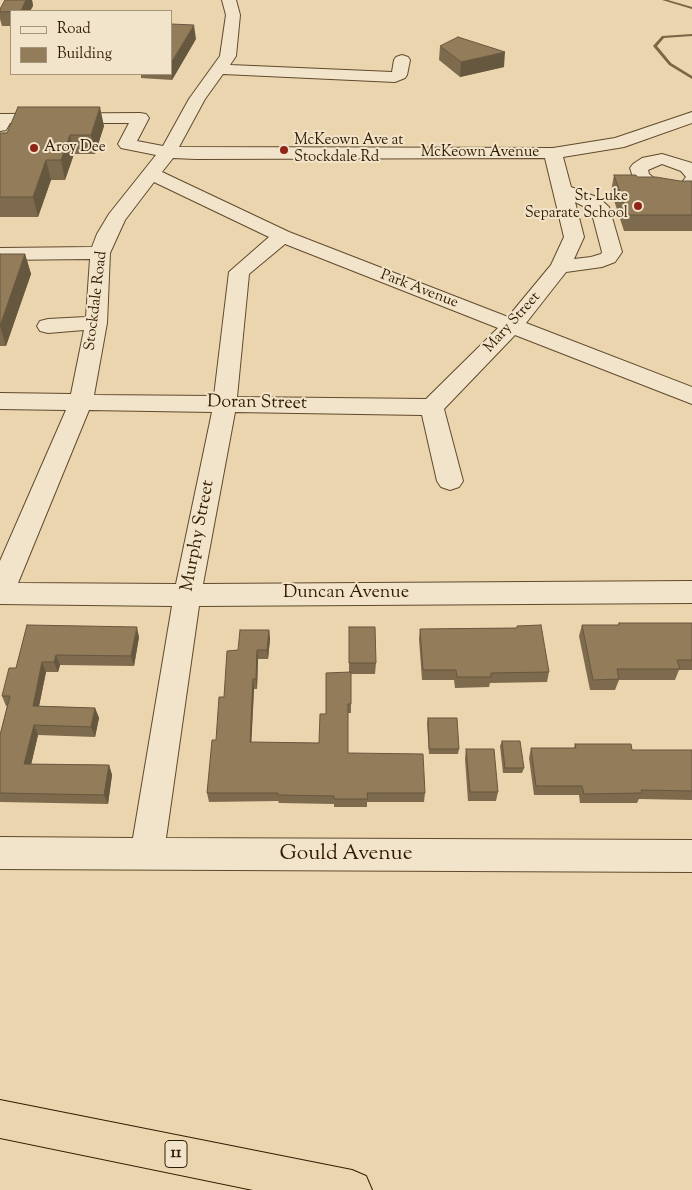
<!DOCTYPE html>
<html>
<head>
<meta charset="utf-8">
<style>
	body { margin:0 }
	#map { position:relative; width:692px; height:1190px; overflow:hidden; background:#ebd5ae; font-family:"Sorts Mill Goudy",serif }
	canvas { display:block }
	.legend { position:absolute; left:10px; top:10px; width:162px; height:65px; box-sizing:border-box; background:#f2e4ca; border:1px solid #a59479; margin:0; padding:6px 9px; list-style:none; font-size:15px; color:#321c00 }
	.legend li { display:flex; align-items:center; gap:10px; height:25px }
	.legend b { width:25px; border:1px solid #a59479 }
</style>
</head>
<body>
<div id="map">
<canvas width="692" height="1190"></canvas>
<ul class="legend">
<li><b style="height:6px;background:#f2e4ca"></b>Road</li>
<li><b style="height:14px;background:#927c5a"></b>Building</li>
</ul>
</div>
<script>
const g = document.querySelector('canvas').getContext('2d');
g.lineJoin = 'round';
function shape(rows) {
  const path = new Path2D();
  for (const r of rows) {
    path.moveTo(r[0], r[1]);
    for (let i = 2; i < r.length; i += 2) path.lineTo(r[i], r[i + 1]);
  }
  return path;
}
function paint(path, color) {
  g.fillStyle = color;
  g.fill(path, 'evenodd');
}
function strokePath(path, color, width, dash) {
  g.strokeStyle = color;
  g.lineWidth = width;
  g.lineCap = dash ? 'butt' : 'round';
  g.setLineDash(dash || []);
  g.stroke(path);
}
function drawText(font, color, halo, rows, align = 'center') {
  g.font = font + ' "Sorts Mill Goudy",serif';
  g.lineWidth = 4;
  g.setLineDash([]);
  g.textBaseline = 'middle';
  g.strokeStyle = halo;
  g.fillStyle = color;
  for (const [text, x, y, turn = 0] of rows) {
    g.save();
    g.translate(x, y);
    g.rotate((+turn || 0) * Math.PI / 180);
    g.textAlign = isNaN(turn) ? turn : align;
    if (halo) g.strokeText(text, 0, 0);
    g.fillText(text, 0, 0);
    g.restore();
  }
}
paint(shape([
	[662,0,668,0,692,7,692,9,662,0],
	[692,34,692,36,664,38,657,46,671,63,692,76,692,79,669,65,653,46,662,36,692,34]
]), '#7b6545');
const minor = shape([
	[222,0,236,0,240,15,236,56,230,65,392,72,394,60,396,57,402,55,408,57,410,60,407,75,405,78,395,82,223,74,205,99,179,147,553,148,615,138,692,112,692,123,624,147,563,157,571,187,599,198,609,207,622,252,615,262,602,267,566,272,526,323,692,387,692,404,515,335,444,409,463,481,459,487,450,490,441,487,437,481,422,415,235,412,203,584,692,581,692,603,199,606,166,838,692,840,692,872,0,869,0,837,133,838,172,606,0,604,0,561,66,410,0,409,0,393,71,394,84,330,48,333,40,331,37,326,40,321,48,319,86,317,90,259,0,260,0,248,92,247,97,234,109,214,156,155,121,148,118,144,129,123,10,123,6,130,0,131,0,114,140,113,146,114,149,118,137,141,163,146,189,99,220,56,226,15,222,0],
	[173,158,196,159,545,158,564,237,551,265,508,317,289,232,162,172,173,158],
	[154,182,269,237,229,272,214,396,94,395,107,323,110,253,125,220,154,182],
	[575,202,591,210,602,252,601,254,591,257,574,259,584,237,575,202],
	[285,244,498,328,426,399,237,397,249,274,285,244],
	[89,410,212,412,176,584,18,583,89,410],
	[662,154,692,163,692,191,676,195,663,194,641,187,634,180,630,168,633,164,642,158,662,154],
	[662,164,681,171,686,177,682,182,676,183,655,179,649,174,648,170,662,164]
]);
const highway = shape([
	[0,1100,352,1170,366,1176,372,1190,253,1190,0,1138,0,1100]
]);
strokePath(minor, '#604a2c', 2);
strokePath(highway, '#321c00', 2);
paint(minor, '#f2e4ca');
paint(highway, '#ebd5ae');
paint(shape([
	[5,0,32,0,33,6,30,11,11,11,11,26,2,26,0,19,0,9],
	[196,39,172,80,141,78,141,74,171,74],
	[440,46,504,67,460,77,439,60],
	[104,126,95,154,74,154,65,180,51,180,38,217,0,217,0,133],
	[614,175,680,181,692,181,692,231,624,231,611,191],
	[0,254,25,254,31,274,6,346,0,346],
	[619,623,692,623,692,670,679,670,675,680,619,680,615,690,590,690,579,636,582,625,618,625],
	[27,625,139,637,134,666,60,665,58,672,46,672,39,706,95,708,99,718,95,737,38,735,31,764,109,765,112,775,108,804,0,802,0,735,7,706,6,706,2,696,16,668],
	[517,626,549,672,547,682,490,683,489,687,455,688,454,680,422,680,419,639,420,629,517,628],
	[349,627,376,663,375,674,351,674,351,713,348,713,348,753,425,793,424,802,367,802,367,807,334,807,334,804,279,803,278,801,209,802,207,793,224,697,238,650,269,630,270,639,268,659,258,659,257,689,254,689,251,742,319,743,326,714,349,672],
	[428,718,459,749,458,754,429,754,427,723],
	[502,741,524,768,522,773,503,773,500,746],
	[575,744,632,750,692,750,692,800,639,799,637,803,580,803,579,795,534,795,529,758,531,748,574,748],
	[466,749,498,792,496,801,468,801,465,759]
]), '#7e6b4d');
paint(shape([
	[26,0,32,0,33,6,30,11,21,11],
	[194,25,196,39,172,80,171,74,171,63],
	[505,52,504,67,460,77,461,62],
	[100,107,104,126,95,154,91,135],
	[70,135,74,154,65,180,61,160],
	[46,160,51,180,38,217,33,197],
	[25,254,31,274,6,346,0,326],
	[137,627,139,637,134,666,131,656],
	[269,630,270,639,268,659,267,650],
	[257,650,258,659,257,689,256,679],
	[56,655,60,665,58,672,54,662],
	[42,662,46,672,37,716,33,706],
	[253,679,254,689,251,751,250,742],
	[95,708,99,718,95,737,91,727],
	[34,725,38,735,29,774,24,764],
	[109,765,112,775,108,804,104,795]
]), '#66573f');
const building = shape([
	[5,0,26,0,21,11,0,12,0,9,5,0],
	[171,24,194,25,171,63,171,24],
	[458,37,505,52,461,62,440,46,458,37],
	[18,107,100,107,91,135,70,135,61,160,46,160,33,197,0,197,0,133,7,133,18,107],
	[614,175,636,175,637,177,656,177,680,181,692,181,692,215,628,215,614,175],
	[0,254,25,254,0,326,0,254],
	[619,623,692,623,692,660,677,660,680,669,617,669,619,679,593,680,582,625,619,625,619,623],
	[27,625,137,627,131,656,56,655,54,662,42,662,33,706,95,708,91,727,34,725,24,764,109,765,104,795,0,793,0,735,10,696,2,696,9,668,16,668,27,625],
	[541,625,549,672,491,673,491,677,457,677,456,670,423,670,420,629,517,628,517,626,541,625],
	[349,627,375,627,376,663,349,663,349,627],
	[240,630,269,630,267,650,257,650,256,679,253,679,250,742,319,743,320,714,326,714,326,673,351,672,351,704,348,704,348,753,423,754,425,793,367,793,368,799,334,799,334,796,278,795,278,793,207,793,212,740,216,740,219,697,224,697,227,651,238,650,240,630],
	[428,718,457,718,459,749,429,749,428,718],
	[502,741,520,741,524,768,505,768,502,741],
	[575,744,631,744,632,750,692,750,692,791,641,790,642,793,584,794,582,786,536,786,531,748,576,748,575,744],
	[466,749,494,749,498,792,470,792,466,749]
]);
paint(building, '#927c5a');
strokePath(building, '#66573f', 1);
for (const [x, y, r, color] of [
	[34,148,5,"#8f2418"],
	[284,150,5,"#8f2418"],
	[638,206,5,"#8f2418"]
]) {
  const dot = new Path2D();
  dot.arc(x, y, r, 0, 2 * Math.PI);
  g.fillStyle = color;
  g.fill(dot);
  strokePath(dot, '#f2e4ca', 2);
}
drawText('15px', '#321c00', '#f2e4ca', [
	["McKeown Ave at",294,141],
	["Stockdale Rd",294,158],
	["Aroy Dee",44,148],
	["St. Luke",628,197,"right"],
	["Separate School",628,214,"right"]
], 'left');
drawText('15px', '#321c00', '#f2e4ca', [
	["McKeown Avenue",480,153],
	["Park Avenue",419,290,21],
	["Stockdale Road",97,301,-83],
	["Mary Street",513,323,-48]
]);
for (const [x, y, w] of [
	[176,1154,22]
]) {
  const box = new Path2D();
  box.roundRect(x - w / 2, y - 13.5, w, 27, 4);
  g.fillStyle = '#f2e4ca';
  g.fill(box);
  strokePath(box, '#321c00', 1);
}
drawText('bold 16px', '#321c00', null, [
	["11",176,1154]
]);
drawText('18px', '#321c00', '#f2e4ca', [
	["Doran Street",257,404,1],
	["Murphy Street",199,536,-79],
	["Duncan Avenue",346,594]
]);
drawText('21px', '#321c00', '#f2e4ca', [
	["Gould Avenue",346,855]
]);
</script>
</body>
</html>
